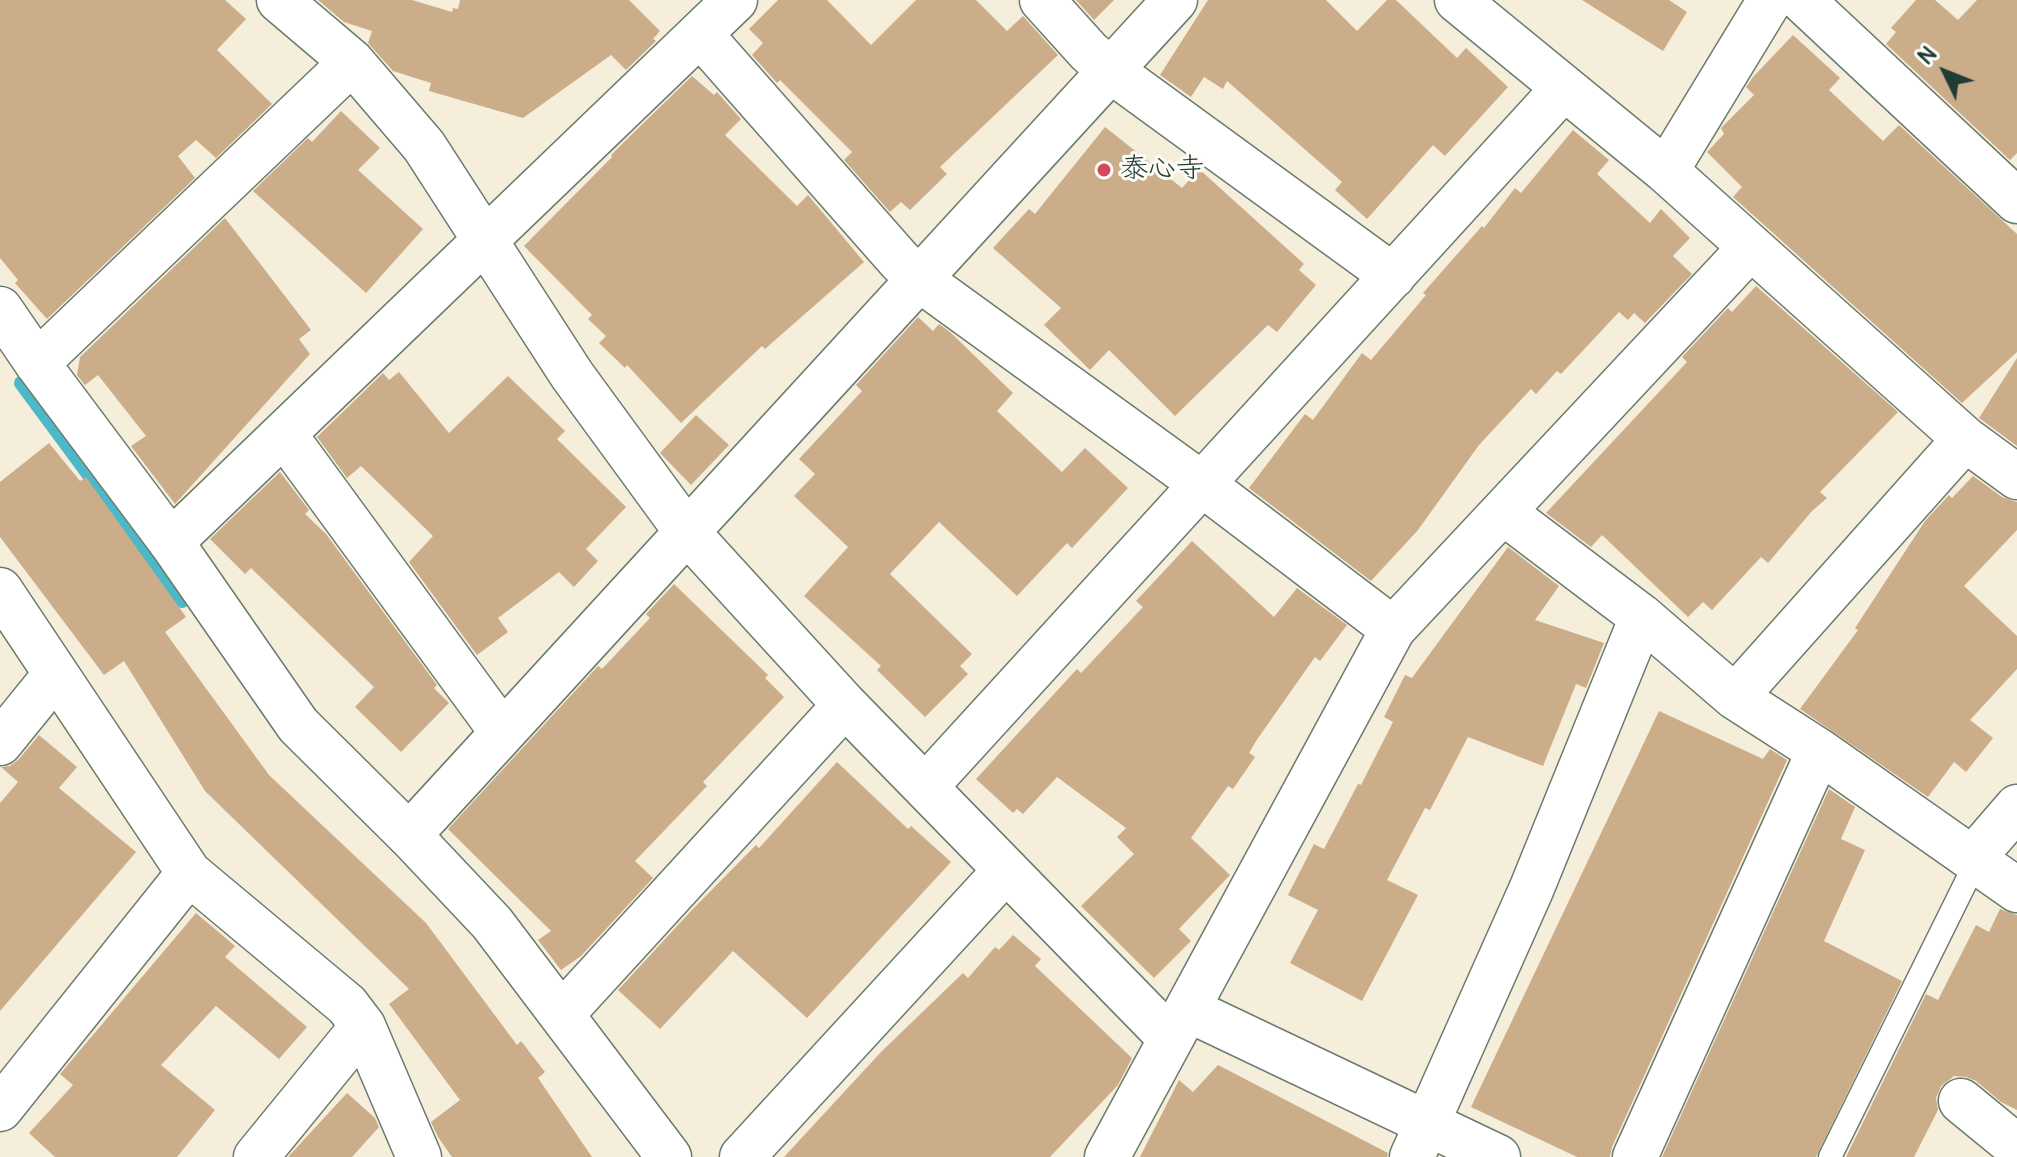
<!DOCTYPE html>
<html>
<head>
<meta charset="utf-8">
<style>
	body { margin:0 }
	#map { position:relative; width:2017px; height:1157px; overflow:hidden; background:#f4eedb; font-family:Pangolin,sans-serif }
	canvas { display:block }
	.north { position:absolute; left:1905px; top:32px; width:80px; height:80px; -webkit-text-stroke:6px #fdfcf7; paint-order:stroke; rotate:313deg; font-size:22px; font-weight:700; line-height:32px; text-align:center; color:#1f3d34 }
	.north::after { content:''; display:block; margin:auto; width:28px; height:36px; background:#1f3d34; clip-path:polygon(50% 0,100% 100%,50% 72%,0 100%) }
</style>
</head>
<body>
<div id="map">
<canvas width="2017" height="1157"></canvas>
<div class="north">N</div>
</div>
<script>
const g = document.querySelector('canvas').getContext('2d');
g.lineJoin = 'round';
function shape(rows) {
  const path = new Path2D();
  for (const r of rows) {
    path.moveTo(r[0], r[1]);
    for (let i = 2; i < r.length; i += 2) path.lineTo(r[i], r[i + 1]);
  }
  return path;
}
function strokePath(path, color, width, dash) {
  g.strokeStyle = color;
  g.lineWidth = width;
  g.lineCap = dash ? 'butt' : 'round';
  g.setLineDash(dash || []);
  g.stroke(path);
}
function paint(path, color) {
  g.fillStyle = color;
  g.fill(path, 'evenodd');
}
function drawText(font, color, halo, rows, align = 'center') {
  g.font = font + ' Pangolin,"Klee One",sans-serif';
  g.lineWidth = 6;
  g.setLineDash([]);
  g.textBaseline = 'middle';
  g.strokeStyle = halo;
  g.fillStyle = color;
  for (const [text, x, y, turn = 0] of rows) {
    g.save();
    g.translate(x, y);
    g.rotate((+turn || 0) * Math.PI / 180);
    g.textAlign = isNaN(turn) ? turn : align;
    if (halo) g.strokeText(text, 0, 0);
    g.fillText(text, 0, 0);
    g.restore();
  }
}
strokePath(shape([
	[21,383,182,601]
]), '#4cb8c8', 14);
paint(shape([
	[0,0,225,0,246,19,217,50,272,104,216,158,196,140,178,156,195,178,47,319,15,283,18,280,0,258],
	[318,0,412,0,452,12,453,8,458,9,460,0,629,0,660,31,653,39,656,41,626,70,611,55,523,118,429,91,431,83,393,71,368,43,372,31,344,22],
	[778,0,827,0,871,45,916,0,976,0,1007,31,1023,16,1058,55,940,167,947,174,910,210,901,202,890,212,844,160,852,152,780,80,777,83,752,55,763,43,749,29],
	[1076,0,1114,0,1094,20],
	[1208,0,1326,0,1357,31,1387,0,1396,0,1457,58,1466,48,1508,87,1445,156,1433,145,1367,219,1335,190,1342,182,1227,81,1223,89,1204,77,1191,97,1160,75],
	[1582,0,1669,0,1687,12,1663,51],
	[1916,0,1935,0,1958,20,1977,0,2017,0,2017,153,2010,160,1886,44,1896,32,1891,28],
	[1793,35,1840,78,1829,90,1883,141,1899,125,2017,234,2017,352,1962,403,1733,197,1742,187,1707,152,1724,134,1721,128,1754,95,1746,87,1753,77],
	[692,76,714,95,717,92,741,119,725,135,797,206,808,195,864,262,765,349,762,346,681,423,627,365,625,368,599,343,606,336,588,319,592,315,524,246,612,157,611,155,624,142],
	[341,111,380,148,358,170,423,229,366,293,253,191,308,138,312,142],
	[1105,127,1182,188,1199,169,1304,264,1299,270,1316,285,1277,332,1268,325,1175,416,1109,350,1090,370,1044,325,1061,308,993,248,1029,209,1035,214],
	[1573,130,1609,160,1597,174,1650,223,1661,209,1690,238,1673,256,1692,274,1645,323,1634,313,1628,320,1619,312,1561,374,1557,371,1536,394,1531,389,1479,445,1418,530,1371,581,1249,488,1305,414,1313,420,1362,353,1371,360,1426,295,1423,293,1482,226,1484,228,1515,188,1521,193],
	[225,218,311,330,299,339,310,354,175,504,131,446,146,436,98,375,85,385,77,375,80,357],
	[1756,286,1898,412,1820,492,1827,498,1812,511,1768,563,1761,557,1712,610,1703,602,1688,617,1602,535,1591,547,1546,513,1687,362,1682,357,1728,308,1732,312],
	[918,317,933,331,939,324,950,332,1013,393,997,411,1062,472,1085,448,1128,488,1072,548,1067,543,1017,596,939,522,890,574,972,654,960,666,968,674,925,717,877,670,881,666,804,596,848,547,794,496,815,474,799,459,862,391,856,385],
	[2017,358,2017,446,1979,418],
	[399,372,449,433,508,376,565,431,557,439,626,507,586,549,598,561,574,587,559,572,498,618,508,632,477,655,409,562,433,536,361,466,347,478,317,437,383,373,389,380],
	[696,415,729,445,691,485,660,453],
	[49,443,80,481,86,477,186,617,165,632,269,775,426,923,517,1045,521,1041,545,1072,538,1078,592,1157,452,1157,438,1137,431,1122,460,1100,389,1004,409,989,205,791,124,661,104,675,0,537,0,482],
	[280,472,309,510,305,514,326,534,437,685,434,688,449,703,401,752,355,707,374,687,251,568,245,574,210,539],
	[1973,476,2002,497,2017,502,2017,530,1964,586,2017,636,2017,669,1970,720,1993,738,1966,772,1954,762,1928,797,1800,709,1858,630,1855,628,1925,521,1949,495,1952,498],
	[1192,541,1274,617,1297,588,1347,625,1320,661,1315,657,1256,741,1249,753,1255,757,1233,789,1228,786,1191,838,1230,875,1179,929,1191,941,1154,978,1081,906,1134,854,1117,837,1126,828,1057,777,1023,814,1017,809,1013,813,976,779,1077,669,1081,673,1143,607,1136,601],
	[1508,547,1559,586,1535,620,1604,643,1586,688,1576,684,1543,766,1468,737,1430,810,1425,808,1387,880,1418,895,1362,1001,1290,963,1318,910,1288,895,1314,844,1324,849,1358,784,1361,785,1393,722,1384,717,1405,675,1412,678],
	[674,584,768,675,765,678,784,697,703,782,707,786,635,861,653,878,581,956,561,970,538,940,551,931,448,829,598,666,602,669,650,618,646,614],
	[1659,711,1763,759,1770,749,1787,760,1612,1147,1610,1157,1577,1157,1471,1107],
	[39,735,77,767,59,788,136,852,0,1011,0,803,18,782,1,767,10,766,19,759],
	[837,762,908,829,911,826,951,862,807,1018,733,951,660,1029,618,990,690,912,756,845,759,848],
	[1829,789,1855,807,1841,839,1865,850,1824,941,1902,981,1816,1157,1662,1157],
	[2000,909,2017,915,2017,1110,2001,1102,1976,1081,1966,1077,1954,1076,1941,1086,1936,1098,1938,1110,1914,1157,1846,1157,1926,994,1938,1000,1976,925,1989,932],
	[196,913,235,946,225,957,307,1027,279,1059,216,1006,161,1065,215,1110,177,1157,55,1157,29,1133,73,1085,60,1074],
	[1013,935,1041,959,1035,966,1132,1058,1118,1085,1050,1157,784,1157,881,1052,963,973,968,978,995,947,999,950],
	[1218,1065,1388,1153,1387,1157,1140,1157,1179,1080,1193,1092],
	[347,1093,375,1118,379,1127,352,1157,288,1157]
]), '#ccad89');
const service = shape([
	[1830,1157,1967,880,1973,858]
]);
const minor = shape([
	[279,0,352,62,424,146,572,375,686,531,845,705,1170,1038],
	[1042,0,1089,52,1110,70,1393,276],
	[1457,0,1666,171,1965,439,2017,477],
	[1802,0,2017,201],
	[700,34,900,261,919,279,1202,484,1393,629],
	[1666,171,1770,0],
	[0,309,37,363,352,62],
	[284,434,502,732],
	[1503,512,1642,617,1735,697,1819,751,2017,890],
	[171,542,735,0],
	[0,590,189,873,347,1005,363,1026,419,1157],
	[1735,697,1965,439],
	[0,743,55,675],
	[926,786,1563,89],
	[409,835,1175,0],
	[1973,858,2017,807],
	[1189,1010,1498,1157],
	[562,1014,845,705],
	[1961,1101,2017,1147],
	[0,1109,189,873],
	[256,1157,363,1026],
	[742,1157,1006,870],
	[1107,1157,1393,629,1751,247],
	[1412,1157,1531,890,1642,617],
	[1635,1157,1819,751]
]);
const tertiary = shape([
	[37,363,171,542,298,725,409,835,492,923,669,1157]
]);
strokePath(service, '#6a7b6e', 25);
strokePath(minor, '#6a7b6e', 47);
strokePath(tertiary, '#6a7b6e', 47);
strokePath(service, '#fff', 22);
strokePath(minor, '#fff', 44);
strokePath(tertiary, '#fff', 44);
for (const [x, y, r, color] of [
	[1104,170,8,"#d1495b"]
]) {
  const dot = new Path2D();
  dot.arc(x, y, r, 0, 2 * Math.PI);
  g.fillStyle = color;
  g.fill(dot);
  strokePath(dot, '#fdfcf7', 3);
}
drawText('28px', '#1f3d34', '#fdfcf7', [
	["泰心寺",1120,170]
], 'left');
</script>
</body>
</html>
